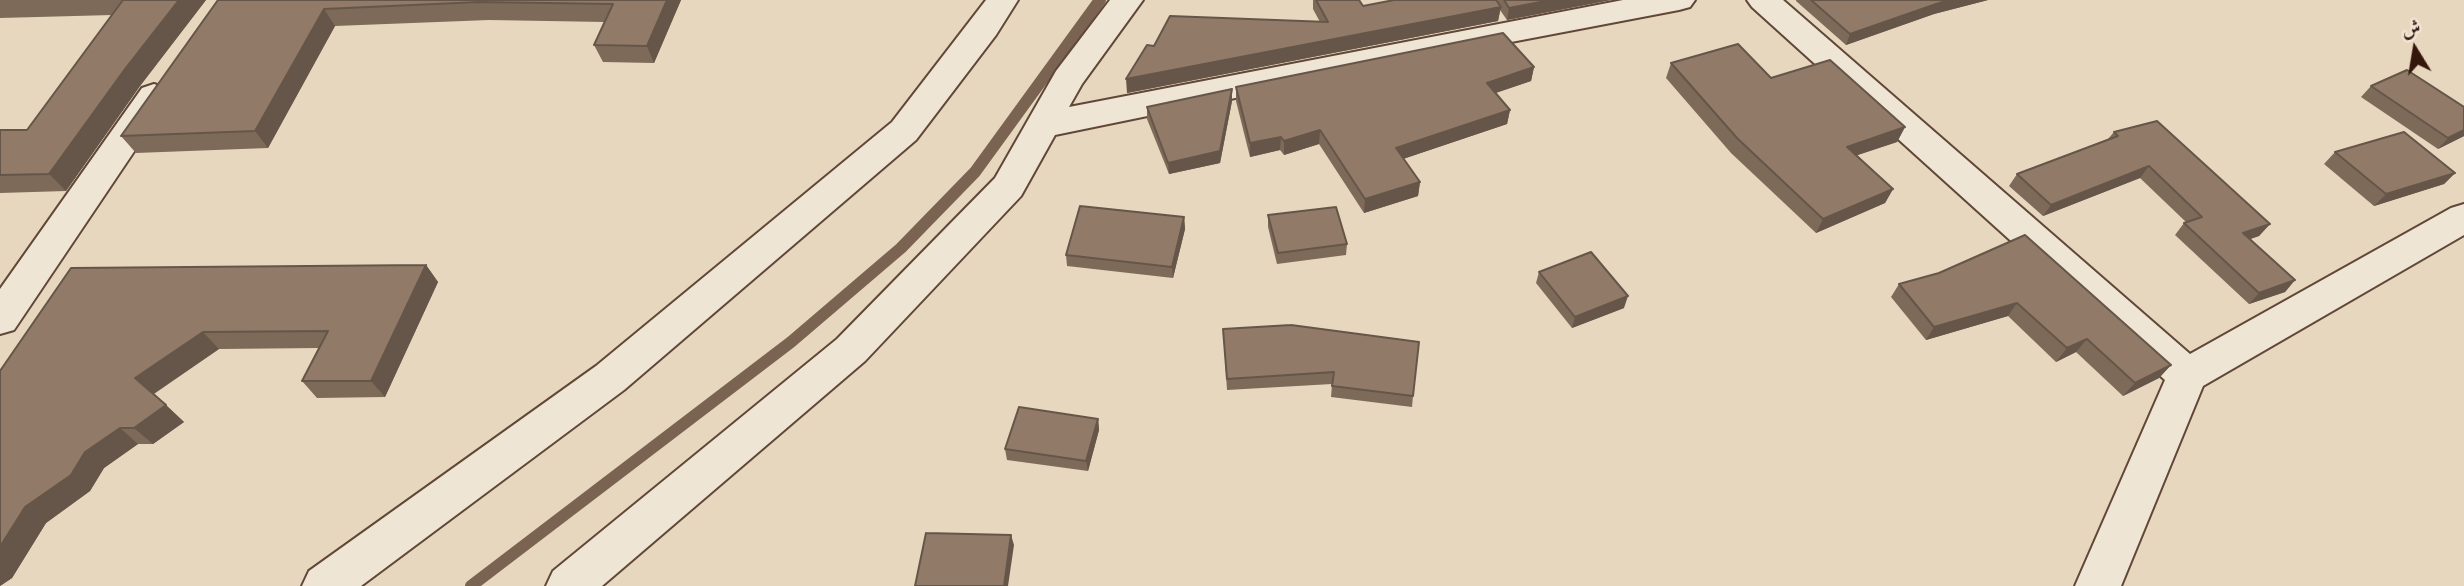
<!DOCTYPE html>
<html>
<head>
<meta charset="utf-8">
<style>
	body { margin:0 }
	#map { position:relative; width:2464px; height:586px; overflow:hidden; background:#e7d7bf; font-family:"Libre Caslon Text",Amiri,serif }
	canvas { display:block }
	.north { position:absolute; left:2380px; top:14px; width:70px; height:70px; -webkit-text-stroke:5px #efe5d5; paint-order:stroke; rotate:349deg; font-size:19px; font-weight:700; line-height:28px; text-align:center; color:#34170a }
	.north::after { content:''; display:block; margin:auto; width:24px; height:32px; background:#34170a; clip-path:polygon(50% 0,100% 100%,50% 72%,0 100%) }
</style>
</head>
<body>
<div id="map">
<canvas width="2464" height="586"></canvas>
<div class="north">ش</div>
</div>
<script>
const g = document.querySelector('canvas').getContext('2d');
g.lineJoin = 'round';
function shape(rows) {
  const path = new Path2D();
  for (const r of rows) {
    path.moveTo(r[0], r[1]);
    for (let i = 2; i < r.length; i += 2) path.lineTo(r[i], r[i + 1]);
  }
  return path;
}
function strokePath(path, color, width, dash) {
  g.strokeStyle = color;
  g.lineWidth = width;
  g.lineCap = dash ? 'butt' : 'round';
  g.setLineDash(dash || []);
  g.stroke(path);
}
function paint(path, color) {
  g.fillStyle = color;
  g.fill(path, 'evenodd');
}
strokePath(shape([
	[471,586,791,342,901,248,975,172,1100,0]
]), '#7b6351', 12);
const minor = shape([
	[986,0,1018,0,996,35,916,140,624,390,361,586,302,586,309,571,596,366,892,122,986,0],
	[1110,0,1143,0,1082,84,1069,107,1623,0,1695,0,1690,7,1679,10,1464,51,1055,135,1021,196,865,361,602,586,546,586,553,571,837,339,995,178,1056,71,1110,0],
	[1747,0,1783,0,2190,354,2451,208,2464,204,2464,235,2203,386,2121,586,2075,586,2165,380,1752,7,1747,0],
	[154,84,166,88,171,96,166,104,14,330,0,334,0,289,142,88,154,84]
]);
strokePath(minor, '#614737', 4);
paint(minor, '#efe5d5');
paint(shape([
	[0,0,206,0,140,86,66,191,0,193,0,130,27,130,112,15,0,18],
	[218,0,681,0,654,63,603,62,594,45,605,22,489,20,335,26,268,148,136,153,121,136],
	[1313,0,1359,0,1363,6,1394,0,1611,0,1507,20,1500,10,1498,21,1127,93,1154,46,1320,22,1313,9],
	[1796,0,1988,0,1934,14,1846,45,1796,1],
	[1671,63,1771,78,1905,127,1897,142,1857,155,1893,189,1885,203,1816,233,1731,153,1666,78],
	[1534,67,1531,81,1495,93,1510,110,1507,124,1403,159,1420,182,1418,196,1364,213,1319,144,1284,155,1280,150,1250,157,1236,101,1236,87],
	[2371,86,2464,107,2464,136,2438,149,2361,97],
	[1232,101,1220,163,1169,174,1147,119,1147,107],
	[2114,132,2270,224,2259,236,2250,239,2295,280,2285,292,2249,304,2175,235,2184,223,2186,222,2140,178,2043,216,2009,186,2017,174,2108,139],
	[2335,152,2455,173,2444,184,2374,206,2324,164],
	[1268,215,1347,244,1346,255,1277,264,1268,227],
	[1184,217,1185,229,1173,278,1067,266,1066,255],
	[2025,235,2171,365,2159,378,2123,396,2076,352,2056,362,2008,316,1926,340,1891,297,1899,284,1939,273],
	[426,265,438,282,385,397,317,398,302,381,319,348,219,349,154,394,184,422,153,444,138,444,104,468,90,491,46,523,12,578,0,586,0,371],
	[1539,272,1624,308,1572,328,1536,283],
	[1223,329,1413,396,1412,407,1331,397,1332,384,1227,390],
	[1098,419,1099,430,1088,471,1007,460,1005,449]
]), '#7d6a59');
paint(shape([
	[179,0,206,0,140,86,66,191,49,174,125,69],
	[667,0,681,0,654,63,647,46],
	[1551,0,1611,0,1507,20,1509,8],
	[1951,0,1988,0,1934,14,1846,45,1850,34,1939,3],
	[1501,7,1498,21,1127,93,1126,79],
	[324,9,335,26,268,148,255,131],
	[1534,67,1531,81,1484,97,1487,83],
	[1232,89,1232,101,1220,163,1169,174,1168,163],
	[1510,110,1507,124,1394,162,1396,148],
	[1905,127,1897,142,1840,161,1847,147],
	[1320,130,1319,144,1284,155,1284,141],
	[2464,130,2464,136,2438,149,2448,138],
	[1281,137,1280,150,1250,157,1250,143],
	[2149,166,2140,178,2043,216,2051,205],
	[2455,173,2444,184,2374,206,2386,194],
	[1420,182,1418,196,1364,213,1365,199],
	[1893,189,1885,203,1816,233,1823,219],
	[1184,217,1185,229,1173,278,1172,267],
	[2270,224,2259,236,2233,245,2243,233],
	[426,265,438,282,385,397,371,381],
	[2295,280,2285,292,2249,304,2259,293],
	[1628,296,1624,308,1572,328,1575,317],
	[2017,303,2008,316,1926,340,1934,327],
	[203,332,219,349,153,394,135,378],
	[2087,339,2076,352,2056,362,2067,348],
	[2171,365,2159,378,2123,396,2135,383],
	[166,405,184,422,153,444,134,428],
	[1098,419,1099,430,1088,471,1086,461],
	[120,428,138,444,104,468,90,491,46,523,12,578,0,586,0,547,25,507,85,452],
	[1011,535,1014,545,1008,586,1004,586]
]), '#665649');
const building = shape([
	[123,0,179,0,125,69,49,174,0,175,0,130,27,130,123,0],
	[218,0,667,0,647,46,594,45,613,4,479,2,324,9,255,131,121,136,218,0],
	[1316,0,1359,0,1363,6,1394,0,1496,0,1501,7,1126,79,1147,45,1154,46,1170,16,1328,22,1316,0],
	[1504,0,1551,0,1509,8,1504,0],
	[1811,0,1951,0,1939,3,1850,34,1811,0],
	[1503,33,1534,67,1487,83,1510,110,1396,148,1420,182,1365,199,1320,130,1284,141,1281,137,1250,143,1236,87,1503,33],
	[1738,44,1771,78,1830,60,1905,127,1847,147,1893,189,1823,219,1737,138,1671,63,1738,44],
	[2407,70,2464,107,2464,130,2448,138,2371,86,2407,70],
	[1232,89,1220,151,1168,163,1147,107,1232,89],
	[2157,121,2270,224,2243,233,2295,280,2259,293,2184,223,2202,217,2149,166,2051,205,2017,174,2118,136,2114,132,2157,121],
	[2404,132,2455,173,2386,194,2335,152,2404,132],
	[1080,206,1184,217,1172,267,1066,255,1080,206],
	[1336,207,1347,244,1278,253,1268,215,1336,207],
	[2025,235,2171,365,2135,383,2087,339,2067,348,2017,303,1934,327,1899,284,1939,273,2025,235],
	[1591,252,1628,296,1575,317,1539,272,1591,252],
	[426,265,371,381,302,381,328,331,203,332,135,378,166,405,134,428,120,428,85,452,71,475,25,507,0,547,0,371,71,268,426,265],
	[1291,325,1419,342,1413,396,1332,386,1334,372,1227,379,1223,329,1291,325],
	[1019,407,1098,419,1086,461,1005,449,1019,407],
	[926,533,1011,535,1004,586,915,586,926,533]
]);
paint(building, '#917b68');
strokePath(building, '#665649', 2);
</script>
</body>
</html>
